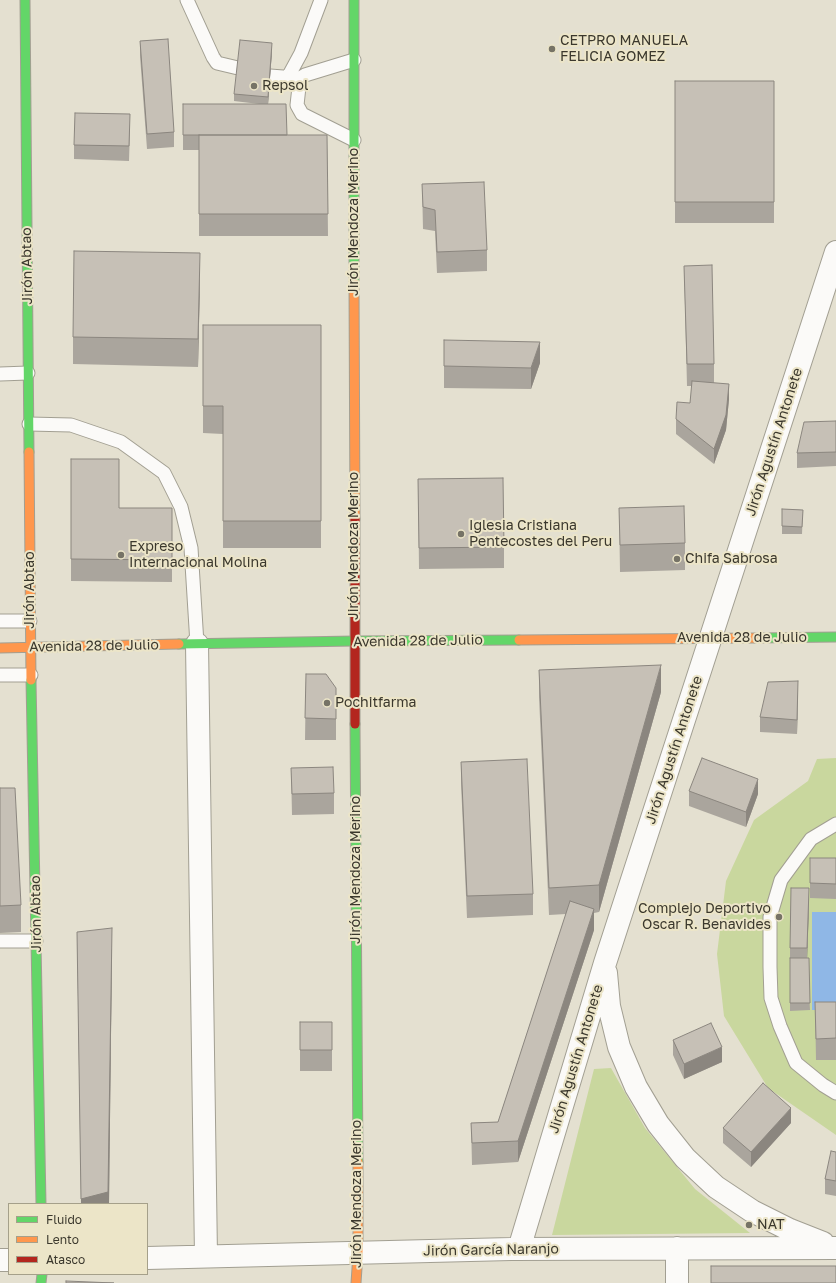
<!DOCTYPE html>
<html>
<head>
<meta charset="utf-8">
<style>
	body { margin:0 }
	#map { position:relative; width:836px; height:1283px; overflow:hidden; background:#e4e0d0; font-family:"Golos Text",sans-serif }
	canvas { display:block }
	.legend { position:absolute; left:8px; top:1203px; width:140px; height:72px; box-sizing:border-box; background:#ece5c8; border:1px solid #a5a08a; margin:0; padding:5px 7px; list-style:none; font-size:12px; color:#3b382d }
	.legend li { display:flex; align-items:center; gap:8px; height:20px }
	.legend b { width:20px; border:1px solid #a5a08a }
</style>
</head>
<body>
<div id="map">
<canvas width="836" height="1283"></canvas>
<ul class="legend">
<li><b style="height:5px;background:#63d668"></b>Fluido</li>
<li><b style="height:5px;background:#ff974d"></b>Lento</li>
<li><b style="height:5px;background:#b3261e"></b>Atasco</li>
</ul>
</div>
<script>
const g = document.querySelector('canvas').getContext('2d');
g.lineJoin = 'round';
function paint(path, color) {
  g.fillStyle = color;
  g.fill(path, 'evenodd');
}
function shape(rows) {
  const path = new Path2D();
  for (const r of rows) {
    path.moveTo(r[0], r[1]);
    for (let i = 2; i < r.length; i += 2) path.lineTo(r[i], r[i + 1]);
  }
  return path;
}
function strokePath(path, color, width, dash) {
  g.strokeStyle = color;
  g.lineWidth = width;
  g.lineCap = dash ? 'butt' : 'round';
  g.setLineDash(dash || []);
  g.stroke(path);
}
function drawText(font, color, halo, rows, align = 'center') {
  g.font = font + ' "Golos Text",sans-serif';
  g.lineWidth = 4;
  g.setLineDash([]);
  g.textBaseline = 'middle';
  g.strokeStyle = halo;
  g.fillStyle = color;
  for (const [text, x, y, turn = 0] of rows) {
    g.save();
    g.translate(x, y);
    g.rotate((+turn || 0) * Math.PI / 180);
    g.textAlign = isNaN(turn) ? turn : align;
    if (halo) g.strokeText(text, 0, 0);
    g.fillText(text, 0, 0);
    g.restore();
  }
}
paint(shape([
	[836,758,836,1135,768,1088,724,1016,717,954,726,881,754,820,808,781,817,759],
	[611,1068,645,1128,695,1189,750,1233,552,1235,594,1069]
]), '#c9d79e');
paint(shape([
	[812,912,836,912,836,1010,812,1010]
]), '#8fb7e6');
const lane = shape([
	[187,0,213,57,217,63,238,68],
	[270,76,296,78],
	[288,77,301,53,321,0],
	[354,140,302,114,297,105,300,78,305,75,354,60],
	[0,374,28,373],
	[29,424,71,425,121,442,164,473,181,507,191,548,197,644],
	[0,621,30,621],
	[0,675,31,675],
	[836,824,811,839,781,880,770,917,770,967,771,998,780,1026,796,1063,823,1085,836,1093],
	[0,941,36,941]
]);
const street = shape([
	[197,644,206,1256],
	[606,973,609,1006,619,1047,636,1087,658,1124,685,1158,716,1187,752,1211,790,1230,823,1243],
	[519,1249,605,963,836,252],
	[147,1258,511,1249,836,1248],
	[0,1260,9,1260],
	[677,1283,677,1248]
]);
const fast = shape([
	[25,0,29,452],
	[354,0,354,283],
	[756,638,836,637],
	[179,644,355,641,519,640],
	[31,680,41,1204],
	[355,724,358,1162],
	[41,1283,42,1274]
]);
const slow = shape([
	[354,283,355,519],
	[29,452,31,680],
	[519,640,756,638],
	[0,648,179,644],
	[356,1283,358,1253,358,1162]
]);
const jam = shape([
	[355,519,355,724]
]);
strokePath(lane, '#a29f92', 15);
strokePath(street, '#a29f92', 24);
strokePath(fast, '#a29f92', 11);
strokePath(slow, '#a29f92', 11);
strokePath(jam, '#a29f92', 11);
strokePath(lane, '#fbfaf8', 13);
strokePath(street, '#fbfaf8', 22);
strokePath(fast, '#63d668', 9);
strokePath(slow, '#ff974d', 9);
strokePath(jam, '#b3261e', 9);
paint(shape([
	[140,41,174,132,174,147,147,149,140,56],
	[272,51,268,104,287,135,327,135,328,236,199,236,199,150,183,150,183,104,259,104,234,101,234,94],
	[675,81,774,81,774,223,675,223],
	[130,129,129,161,74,159,74,145],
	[422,184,487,250,487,271,437,273,435,231,423,229],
	[684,266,714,364,714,383,729,399,726,430,714,464,676,434,676,419,690,403,692,386,687,386],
	[200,280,198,367,73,364,73,337],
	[203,325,321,325,321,548,223,548,223,434,203,433],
	[444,340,540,363,531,389,444,388],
	[836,421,836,466,797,468,797,453],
	[71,459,119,508,172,508,172,582,71,581],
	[418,479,504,547,504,568,419,569],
	[619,508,685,543,685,570,620,572],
	[782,509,803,510,802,534,782,534],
	[539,670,661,692,599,912,594,913,594,930,518,1162,472,1165,471,1123,498,1122,566,914,549,915,539,697],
	[306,674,336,688,336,740,305,740],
	[798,695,797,734,760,732,760,717],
	[461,762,533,894,533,915,467,918,461,783],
	[291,768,334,793,334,814,292,815],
	[0,788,21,905,21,932,0,933],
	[689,791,758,794,746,827,689,806],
	[810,858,836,858,836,899,810,898],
	[809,903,807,958,810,1010,790,1011,790,948],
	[77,932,112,950,109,1204,81,1204],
	[815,1002,836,1002,836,1060,816,1060],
	[300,1022,332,1022,332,1071,300,1071],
	[673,1040,722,1062,684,1079,673,1055],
	[791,1123,751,1167,723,1143,723,1128],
	[836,1152,836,1196,825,1194,825,1179]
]), '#aaa59d');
paint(shape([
	[272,43,272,51,268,105,268,97],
	[200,253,200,280,198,367,198,339],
	[540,342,540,363,531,389,531,368],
	[729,384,729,399,726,430,714,464,714,449],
	[661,665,661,692,599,912,599,885],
	[798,681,798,695,797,734,797,720],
	[758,779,758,794,746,827,746,812],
	[809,888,809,903,807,963,807,948],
	[594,909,594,930,518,1162,518,1141],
	[112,950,109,1204,81,1204,81,1199],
	[722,1047,722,1062,684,1079,684,1064],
	[791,1108,791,1123,751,1167,751,1152]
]), '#8b867f');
const building = shape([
	[168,39,174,132,147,134,140,41,168,39],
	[240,40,272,43,268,97,234,94,240,40],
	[675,81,774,81,774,202,675,202,675,81],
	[183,104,286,104,287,135,183,135,183,104],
	[75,113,130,114,129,146,74,145,75,113],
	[199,135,327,135,328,214,199,214,199,135],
	[484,182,487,250,437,252,435,210,423,207,422,184,484,182],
	[74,251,200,253,198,339,73,337,74,251],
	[712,265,714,364,687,364,684,266,712,265],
	[203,325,321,325,321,521,223,521,223,406,203,406,203,325],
	[444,340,540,342,531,368,444,366,444,340],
	[692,381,729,384,726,415,714,449,676,419,677,402,690,403,692,381],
	[836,421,836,452,797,453,804,422,836,421],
	[71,459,119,459,119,508,172,508,172,560,71,559,71,459],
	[503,478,504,547,419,548,418,479,503,478],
	[684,506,685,543,620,545,619,508,684,506],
	[782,509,803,510,802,527,782,526,782,509],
	[661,665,599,885,549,888,539,670,661,665],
	[306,674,326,674,336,688,336,719,305,718,306,674],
	[798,681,797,720,760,717,768,682,798,681],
	[702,758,758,779,746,812,689,791,702,758],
	[527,759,533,894,467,896,461,762,527,759],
	[333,767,334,793,292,794,291,768,333,767],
	[0,788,15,788,21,905,0,906,0,788],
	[810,858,836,858,836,884,810,883,810,858],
	[791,888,809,888,807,948,790,948,791,888],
	[570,901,594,909,518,1141,472,1143,471,1123,498,1122,570,901],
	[112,928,108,1192,81,1199,77,932,112,928],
	[790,958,809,958,810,1003,790,1003,790,958],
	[815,1002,836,1002,836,1038,816,1039,815,1002],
	[300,1022,332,1022,332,1050,300,1050,300,1022],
	[711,1023,722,1047,684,1064,673,1040,711,1023],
	[763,1083,791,1108,751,1152,723,1128,763,1083],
	[831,1151,836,1152,836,1181,825,1179,831,1151],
	[711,1266,836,1266,836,1283,711,1283,711,1266],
	[66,1281,114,1283,66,1283,66,1281]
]);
paint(building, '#c6c0b6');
strokePath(building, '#8b867f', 1);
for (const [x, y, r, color] of [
	[552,49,4,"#767366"],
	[254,86,4,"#767366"],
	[461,534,4,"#767366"],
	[121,555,4,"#767366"],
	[677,559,4,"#767366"],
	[327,703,4,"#767366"],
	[779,917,4,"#767366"],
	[749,1225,4,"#767366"]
]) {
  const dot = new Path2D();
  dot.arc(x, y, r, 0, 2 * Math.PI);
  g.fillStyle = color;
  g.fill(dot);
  strokePath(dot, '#ece5c8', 1.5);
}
drawText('14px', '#3b382d', '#ece5c8', [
	["CETPRO MANUELA",560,41],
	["FELICIA GOMEZ",560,57],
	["Repsol",262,86],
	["Iglesia Cristiana",469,526],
	["Pentecostes del Peru",469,542],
	["Expreso",129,547],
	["Internacional Molina",129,563],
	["Chifa Sabrosa",685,559],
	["Pochitfarma",335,703],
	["Complejo Deportivo",771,909,"right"],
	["Oscar R. Benavides",771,925,"right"],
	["NAT",757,1225]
], 'left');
drawText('14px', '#3b382d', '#ece5c8', [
	["Jirón Mendoza Merino",354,222,-90],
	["Jirón Abtao",27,266,-91],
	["Jirón Agustín Antonete",774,442,-72],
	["Jirón Mendoza Merino",354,546,-90],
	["Jirón Abtao",30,590,-90],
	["Avenida 28 de Julio",742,638],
	["Avenida 28 de Julio",418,641,-1],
	["Avenida 28 de Julio",94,646,-1],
	["Jirón Agustín Antonete",674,750,-72],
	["Jirón Mendoza Merino",356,870,-90],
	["Jirón Abtao",36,914,-91],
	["Jirón Agustín Antonete",576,1059,-73],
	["Jirón Mendoza Merino",357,1194,-90],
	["Jirón García Naranjo",491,1250,-1]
]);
</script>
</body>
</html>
